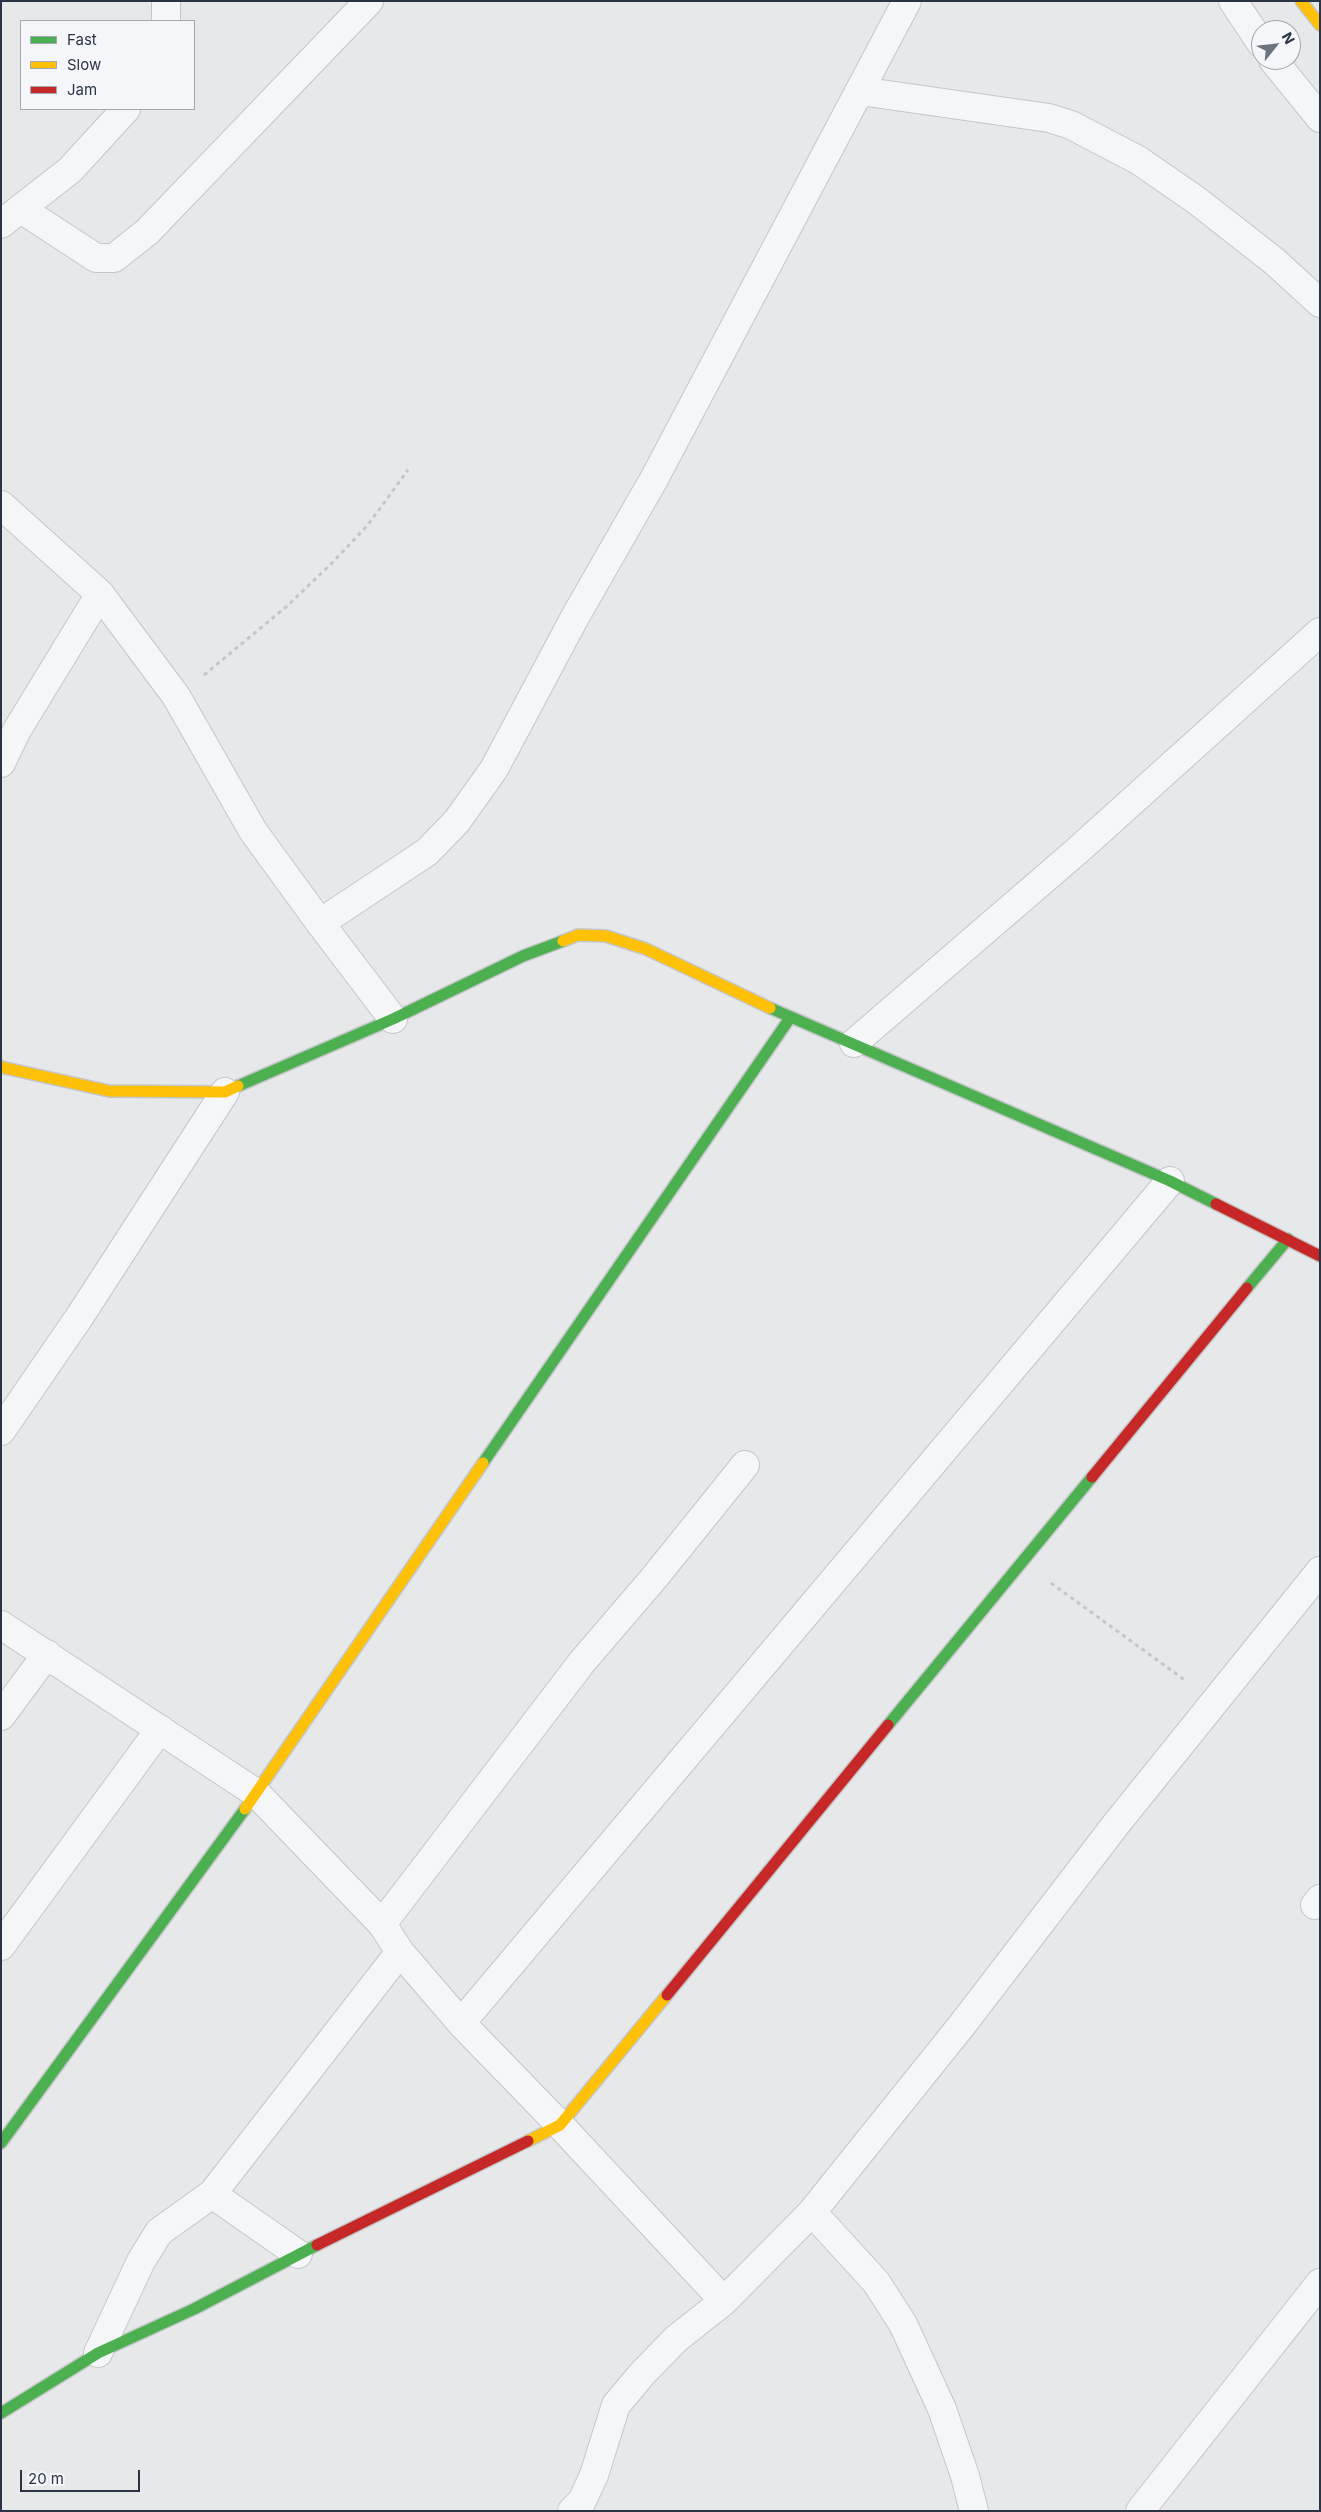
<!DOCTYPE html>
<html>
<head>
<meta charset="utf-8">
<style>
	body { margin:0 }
	#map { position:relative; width:1321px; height:2512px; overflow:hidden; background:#e6e8ea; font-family:Inter,sans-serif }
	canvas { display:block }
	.frame { position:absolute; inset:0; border:2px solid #2b3445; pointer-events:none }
	.legend { position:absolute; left:20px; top:20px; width:175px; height:90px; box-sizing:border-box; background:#f4f6f9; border:1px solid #a4a8b1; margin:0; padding:6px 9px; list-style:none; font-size:15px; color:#2b3445 }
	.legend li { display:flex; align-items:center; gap:10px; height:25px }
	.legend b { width:25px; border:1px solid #a4a8b1 }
	.north { position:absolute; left:1251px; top:20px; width:50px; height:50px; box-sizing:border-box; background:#f4f6f9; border:1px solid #a4a8b1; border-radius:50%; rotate:61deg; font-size:14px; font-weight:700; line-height:20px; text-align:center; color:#2b3445 }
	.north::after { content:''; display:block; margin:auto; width:18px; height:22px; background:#6c737f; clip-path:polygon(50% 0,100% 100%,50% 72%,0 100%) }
	.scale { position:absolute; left:20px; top:2470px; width:120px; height:22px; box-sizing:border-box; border:2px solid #2b3445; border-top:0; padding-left:6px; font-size:15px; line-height:18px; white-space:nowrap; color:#2b3445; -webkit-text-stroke:4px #f4f6f9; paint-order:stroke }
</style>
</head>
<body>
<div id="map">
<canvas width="1321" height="2512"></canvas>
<div class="frame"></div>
<ul class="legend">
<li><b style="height:6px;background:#4caf50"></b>Fast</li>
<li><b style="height:6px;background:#ffc107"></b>Slow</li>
<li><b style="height:6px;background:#c62828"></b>Jam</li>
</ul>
<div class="north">N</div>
<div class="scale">20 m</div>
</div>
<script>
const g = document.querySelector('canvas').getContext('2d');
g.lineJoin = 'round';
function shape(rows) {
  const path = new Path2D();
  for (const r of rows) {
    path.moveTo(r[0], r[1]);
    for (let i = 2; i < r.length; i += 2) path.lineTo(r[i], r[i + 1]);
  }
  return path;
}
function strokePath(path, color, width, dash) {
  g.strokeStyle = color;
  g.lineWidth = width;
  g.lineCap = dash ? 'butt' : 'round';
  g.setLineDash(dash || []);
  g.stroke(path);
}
const street = shape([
	[166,1,166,21],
	[1233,1,1261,43],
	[1273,60,1320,118],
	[860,91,1049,118,1071,125,1138,160,1196,200,1274,261,1320,303],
	[21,209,96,258,114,258,147,232,369,1],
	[1,224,70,170,126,109],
	[1,505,100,594,176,696,253,831,320,923,393,1019],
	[1,763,17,730,100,594],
	[320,923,427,852,457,821,494,769,575,617,654,479,907,1],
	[854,1043,1077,851,1320,632],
	[1,1431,80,1316,225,1092],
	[1,1625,256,1793,382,1924,400,1952,461,2023,560,2125,724,2301],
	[1,1716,47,1654],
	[1315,1905,1320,1899],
	[382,1924,582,1662,654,1578,745,1465],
	[1,1946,160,1729],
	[461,2023,1170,1181],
	[212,2194,298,2254],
	[812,2212,876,2282,903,2324,942,2409,965,2476,974,2511],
	[98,2353,141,2261,159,2232,212,2194,400,1952],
	[572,2511,582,2501,594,2475,616,2405,642,2374,676,2339,724,2301,812,2212,962,2025,1117,1823,1320,1571],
	[1140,2511,1320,2283]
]);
const fast = shape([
	[770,1008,1170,1181,1216,1204],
	[238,1086,393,1019,523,956,563,941],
	[1247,1288,1288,1239],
	[483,1463,790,1018],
	[888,1725,1092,1477],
	[1,2143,245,1809],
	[1,2413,98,2353,194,2309,317,2245]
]);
const slow = shape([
	[1301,1,1320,25],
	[563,941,578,935,606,936,646,949,770,1008],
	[1,1067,109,1091,225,1092,238,1086],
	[245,1809,483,1463],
	[528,2141,560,2125,667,1995]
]);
const jam = shape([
	[1216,1204,1320,1256],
	[1092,1477,1247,1288],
	[667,1995,888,1725],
	[317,2245,528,2141]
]);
strokePath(street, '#c4c6c8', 30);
strokePath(fast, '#c4c6c8', 14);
strokePath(slow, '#c4c6c8', 14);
strokePath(jam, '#c4c6c8', 14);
strokePath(shape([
	[204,675,286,607,332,563,367,526,408,470],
	[1051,1583,1186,1681]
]), '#c5c6ca', 3, [4, 4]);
strokePath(street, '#f5f6f7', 28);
strokePath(fast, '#4caf50', 11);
strokePath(slow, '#ffc107', 11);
strokePath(jam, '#c62828', 11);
</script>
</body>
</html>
